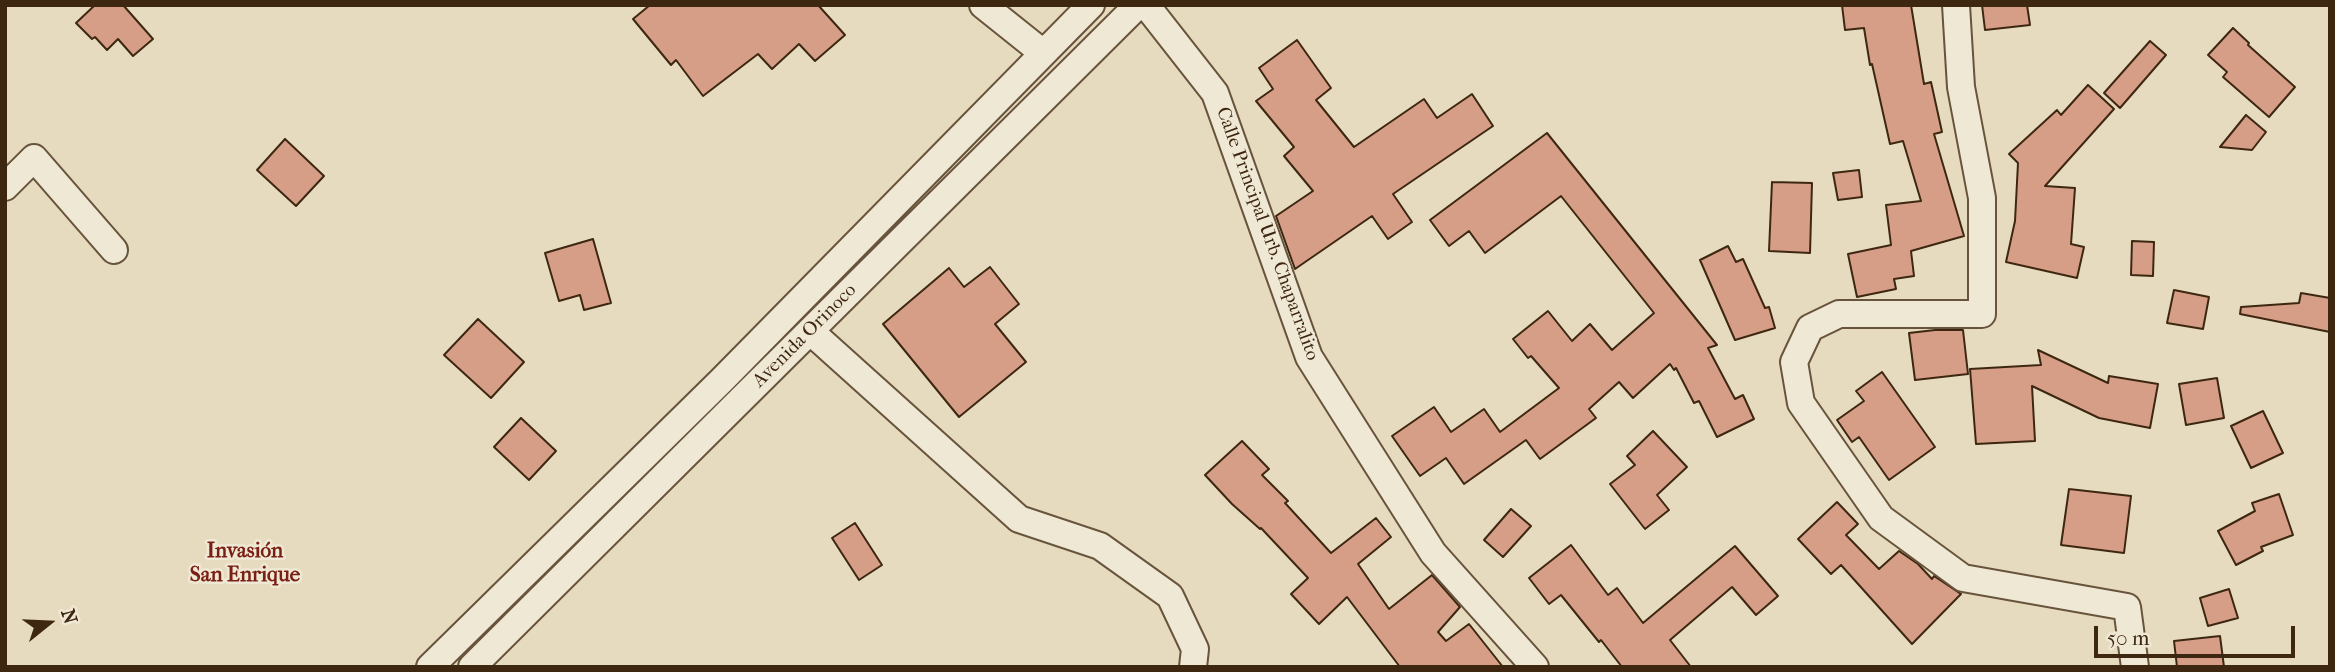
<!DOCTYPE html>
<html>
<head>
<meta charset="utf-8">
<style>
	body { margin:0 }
	#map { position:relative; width:2335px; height:672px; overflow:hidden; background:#e6dbbe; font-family:"IM FELL French Canon",serif }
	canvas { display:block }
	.frame { position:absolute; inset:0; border:7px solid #3e2711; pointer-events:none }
	.north { position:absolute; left:14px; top:588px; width:70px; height:70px; -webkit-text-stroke:5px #efe8d5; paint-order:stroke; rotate:72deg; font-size:19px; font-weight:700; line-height:28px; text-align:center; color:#3e2711 }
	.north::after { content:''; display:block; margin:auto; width:24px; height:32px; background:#3e2711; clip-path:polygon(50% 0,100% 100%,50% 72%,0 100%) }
	.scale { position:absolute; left:2094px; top:626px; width:201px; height:32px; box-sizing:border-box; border:4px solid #3e2711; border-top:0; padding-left:9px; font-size:21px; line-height:24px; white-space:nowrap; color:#3e2711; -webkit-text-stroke:5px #efe8d5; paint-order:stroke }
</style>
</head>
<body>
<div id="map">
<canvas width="2335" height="672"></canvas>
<div class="frame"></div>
<div class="north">N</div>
<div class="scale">50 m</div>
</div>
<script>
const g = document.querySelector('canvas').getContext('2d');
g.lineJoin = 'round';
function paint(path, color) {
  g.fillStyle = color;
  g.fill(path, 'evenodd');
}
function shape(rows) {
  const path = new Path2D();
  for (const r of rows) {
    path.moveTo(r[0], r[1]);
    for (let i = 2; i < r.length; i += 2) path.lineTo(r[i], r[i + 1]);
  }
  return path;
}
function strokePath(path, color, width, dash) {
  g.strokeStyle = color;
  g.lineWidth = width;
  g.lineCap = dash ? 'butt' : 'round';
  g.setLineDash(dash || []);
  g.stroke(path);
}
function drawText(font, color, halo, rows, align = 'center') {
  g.font = font + ' "IM FELL French Canon",serif';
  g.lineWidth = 5;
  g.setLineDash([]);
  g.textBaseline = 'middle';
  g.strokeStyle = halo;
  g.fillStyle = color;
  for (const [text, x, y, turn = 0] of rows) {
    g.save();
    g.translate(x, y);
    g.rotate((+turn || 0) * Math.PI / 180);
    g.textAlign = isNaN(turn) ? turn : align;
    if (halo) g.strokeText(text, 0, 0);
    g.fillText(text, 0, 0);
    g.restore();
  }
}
const building = shape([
	[95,5,123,5,153,39,133,56,118,39,107,50,95,37,92,39,76,23,95,5],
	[650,5,818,5,845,35,815,61,799,44,772,69,758,54,703,96,676,60,671,65,633,19,650,5],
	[1842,5,1911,5,1924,84,1931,82,1942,132,1934,134,1964,236,1911,251,1914,276,1894,279,1896,289,1857,297,1848,254,1891,245,1886,205,1921,201,1903,141,1890,144,1872,64,1870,65,1864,28,1845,30,1842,5],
	[1982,5,2027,5,2030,25,1985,30,1982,5],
	[2233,28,2249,43,2248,45,2295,87,2269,117,2223,77,2227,72,2208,55,2233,28],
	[1297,40,1331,88,1316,100,1354,147,1424,99,1437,118,1472,94,1493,126,1393,194,1412,222,1388,239,1372,216,1295,269,1276,216,1313,191,1284,156,1294,147,1256,101,1273,89,1259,68,1297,40],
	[2150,41,2166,55,2120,108,2104,93,2150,41],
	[2088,85,2114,109,2045,186,2075,188,2071,244,2084,247,2077,278,2006,262,2015,221,2018,163,2009,154,2057,110,2061,115,2088,85],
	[2246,115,2266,132,2252,150,2220,147,2246,115],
	[1547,133,1717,345,1708,348,1735,399,1743,395,1754,419,1717,437,1699,401,1694,403,1676,368,1674,370,1670,364,1633,398,1619,382,1589,409,1596,418,1540,459,1526,440,1464,484,1446,458,1420,476,1392,436,1434,407,1451,432,1484,409,1500,432,1559,388,1531,356,1528,358,1513,339,1548,311,1572,341,1590,324,1612,350,1654,313,1561,196,1485,253,1469,231,1449,246,1430,220,1547,133],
	[285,139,324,176,296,206,257,170,285,139],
	[1859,170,1862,197,1838,200,1833,173,1859,170],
	[1772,182,1812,183,1810,253,1769,251,1772,182],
	[593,239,611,303,584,310,580,295,559,301,545,253,593,239],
	[2132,241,2154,242,2153,276,2131,275,2132,241],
	[1728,246,1736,262,1743,259,1765,308,1769,307,1775,328,1735,340,1700,260,1728,246],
	[990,267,1019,304,995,324,1026,362,959,417,883,324,949,268,964,287,990,267],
	[2174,290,2209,297,2203,329,2167,323,2174,290],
	[2301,293,2330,298,2330,332,2240,314,2241,307,2299,303,2301,293],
	[478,319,524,362,491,398,444,355,478,319],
	[1935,330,1963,330,1968,374,1915,380,1909,333,1935,330],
	[2038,350,2108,383,2109,376,2158,384,2150,428,2099,418,2032,386,2035,441,1976,444,1970,369,2041,365,2038,350],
	[1882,372,1935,447,1889,480,1859,437,1852,442,1837,420,1864,401,1856,391,1882,372],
	[2217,378,2224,418,2186,425,2179,384,2217,378],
	[2263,411,2283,453,2251,468,2231,426,2263,411],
	[521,418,556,451,529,480,494,447,521,418],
	[1653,431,1687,467,1657,495,1669,510,1645,529,1610,484,1635,465,1627,456,1653,431],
	[1242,441,1269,469,1262,475,1288,501,1285,503,1331,553,1376,518,1391,537,1358,564,1389,609,1432,575,1460,607,1438,632,1446,641,1469,624,1503,667,1400,667,1347,597,1319,624,1291,594,1308,578,1261,528,1260,529,1232,504,1205,475,1242,441],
	[2069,489,2131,496,2124,553,2061,545,2069,489],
	[2279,494,2293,535,2261,547,2263,551,2236,565,2218,531,2255,511,2252,503,2279,494],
	[1837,502,1858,524,1846,535,1879,569,1899,551,1918,564,1932,579,1934,576,1961,594,1912,644,1841,565,1831,574,1798,539,1837,502],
	[1511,509,1531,526,1503,557,1484,540,1511,509],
	[855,523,882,565,859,580,832,538,855,523],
	[1571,545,1608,595,1617,588,1643,623,1735,546,1778,596,1756,615,1732,587,1670,640,1691,667,1622,667,1601,640,1599,642,1561,595,1549,604,1529,578,1571,545],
	[2229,589,2238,618,2208,626,2200,598,2229,589],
	[2220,636,2224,667,2177,667,2174,641,2220,636]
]);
paint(building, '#d69e87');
strokePath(building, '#3e2711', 2);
const minor = shape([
	[983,5,1043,53],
	[1146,5,1215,93,1309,357,1433,553,1535,667],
	[1956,5,1961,87,1982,198,1982,314,1839,314,1810,328,1794,362,1801,403,1881,518,1963,578,2127,607,2135,667],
	[5,187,34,158,114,250],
	[810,331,1019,519,1100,546,1170,596,1195,649,1193,667],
	[430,667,721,381,1091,5],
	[472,667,1138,5]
]);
strokePath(minor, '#68543c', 30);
strokePath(minor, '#efe8d5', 26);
drawText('19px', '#3e2711', '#efe8d5', [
	["Calle Principal Urb. Chaparralito",1267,234,70],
	["Avenida Orinoco",805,336,-45]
]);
drawText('bold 21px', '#7a1f14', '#efe8d5', [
	["Invasión",245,552],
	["San Enrique",245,576]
]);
</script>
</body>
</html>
